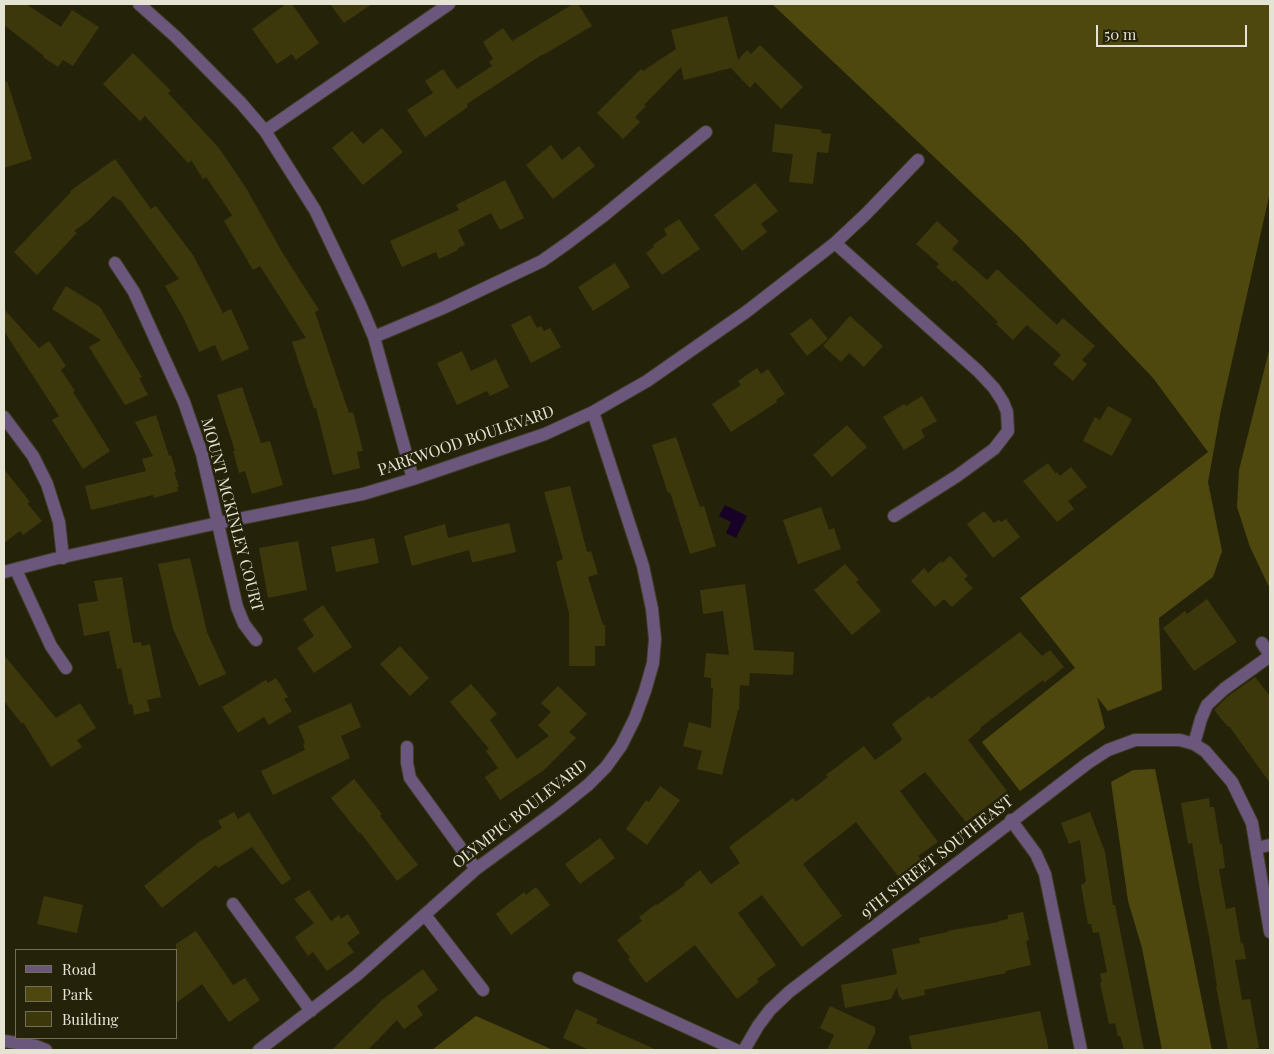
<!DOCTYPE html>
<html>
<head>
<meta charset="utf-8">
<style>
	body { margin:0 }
	#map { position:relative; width:1274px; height:1054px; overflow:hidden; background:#25220a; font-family:"Playfair Display",serif }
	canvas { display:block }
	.frame { position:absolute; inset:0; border:5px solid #e4e3d4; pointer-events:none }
	.legend { position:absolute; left:15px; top:949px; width:162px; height:90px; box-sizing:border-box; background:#25220a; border:1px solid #716f5b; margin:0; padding:6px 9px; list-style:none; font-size:15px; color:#e4e3d4 }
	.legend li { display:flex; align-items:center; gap:10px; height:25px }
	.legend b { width:25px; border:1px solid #716f5b }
	.scale { position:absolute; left:1096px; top:25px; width:151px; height:22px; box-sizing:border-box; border:2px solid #e4e3d4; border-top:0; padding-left:6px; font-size:15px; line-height:18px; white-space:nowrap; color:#e4e3d4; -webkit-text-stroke:4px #25220a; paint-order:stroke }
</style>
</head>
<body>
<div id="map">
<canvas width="1274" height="1054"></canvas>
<div class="frame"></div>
<ul class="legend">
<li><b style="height:6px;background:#6b577c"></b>Road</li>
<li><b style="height:14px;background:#4e480f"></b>Park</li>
<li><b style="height:14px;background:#3d380c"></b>Building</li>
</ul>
<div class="scale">50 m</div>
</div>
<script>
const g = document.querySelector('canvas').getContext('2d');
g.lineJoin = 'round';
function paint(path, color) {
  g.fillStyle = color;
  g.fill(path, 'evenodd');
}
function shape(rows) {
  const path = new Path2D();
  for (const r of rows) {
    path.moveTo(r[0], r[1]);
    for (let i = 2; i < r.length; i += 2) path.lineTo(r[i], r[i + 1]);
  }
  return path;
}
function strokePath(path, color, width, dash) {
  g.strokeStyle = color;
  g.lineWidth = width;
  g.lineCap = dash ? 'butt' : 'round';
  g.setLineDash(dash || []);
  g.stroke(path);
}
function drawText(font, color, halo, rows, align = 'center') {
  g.font = font + ' "Playfair Display",serif';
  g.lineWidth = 5;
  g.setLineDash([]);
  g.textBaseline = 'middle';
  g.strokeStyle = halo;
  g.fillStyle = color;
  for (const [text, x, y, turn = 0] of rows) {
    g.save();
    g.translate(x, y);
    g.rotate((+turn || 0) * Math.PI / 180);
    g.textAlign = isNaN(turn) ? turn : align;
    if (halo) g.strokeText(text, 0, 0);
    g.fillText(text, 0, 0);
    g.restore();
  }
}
paint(shape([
	[772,4,1270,4,1270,192,1221,410,1208,482,1222,551,1213,577,1159,618,1162,690,1108,711,1097,697,1105,728,1020,791,982,742,1075,668,1020,598,1208,452,1153,378,1021,239],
	[1270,347,1270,589,1250,547,1237,507,1239,470],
	[1155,769,1212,1050,1162,1050,1142,948,1128,901,1111,782,1133,770],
	[476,1016,553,1050,432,1050]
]), '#4e480f');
paint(shape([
	[725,505,747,516,736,538,726,533,731,522,719,516]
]), '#170126');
paint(shape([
	[4,4,26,4,61,27,72,10,99,27,73,66,63,60,58,67,43,57,44,56,4,25],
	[286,4,292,4,319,43,296,60,292,54,277,64,252,29],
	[330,4,372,4,344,23],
	[573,4,578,4,592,26,543,55,543,54,467,104,468,107,425,137,407,110,433,93,425,81,443,69,457,89,492,66,489,62,493,59,483,42,503,28,512,41],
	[727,16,738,60,747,50,751,54,760,45,803,87,781,109,755,82,750,88,731,68,684,80,681,67,644,105,646,106,635,117,640,122,623,139,597,113,641,69,643,71,676,49,671,30],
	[133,53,171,91,168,93,219,148,246,188,282,252,319,310,315,312,349,413,353,412,363,451,357,452,360,468,333,475,316,408,314,408,292,342,306,338,260,266,253,270,224,221,232,215,206,177,203,179,191,160,188,163,145,116,140,121,103,84],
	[7,81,32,159,4,168,4,82],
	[775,124,822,130,821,133,831,134,828,153,817,152,813,184,789,182,793,154,772,152],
	[382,128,403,152,363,185,332,148,352,131,363,144],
	[551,145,562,160,579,146,595,166,553,199,526,165],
	[115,159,151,209,156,206,193,255,223,313,231,309,249,349,222,361,215,345,199,352,183,317,165,286,179,279,120,199,119,200,113,196,88,221,74,231,77,233,37,275,14,252,71,192,70,191],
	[505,180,524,218,500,230,491,213,458,230,465,245,458,248,458,250,439,259,436,252,402,267,390,241,459,210,456,205],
	[755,183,778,211,761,224,767,232,742,251,714,215],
	[679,219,700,249,662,275,646,253,654,247,653,245,667,235,664,229],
	[937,221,959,241,952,249,987,280,997,269,1057,325,1063,318,1095,346,1082,360,1087,364,1073,381,1053,364,1061,355,1027,325,1013,340,996,324,998,322,955,280,953,282,936,267,939,264,916,244],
	[615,263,630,287,593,311,578,287],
	[66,286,100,307,142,377,139,378,148,395,125,405,89,347,101,340,52,309],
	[4,309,39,348,49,341,66,366,61,370,75,391,73,392,110,451,83,469,52,420,59,416,4,331],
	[530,315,537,328,541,326,544,331,550,328,561,347,531,363,511,325],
	[850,316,883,346,864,367,849,353,841,362,823,346],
	[811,318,828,339,807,356,790,334],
	[462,351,471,371,496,359,509,387,490,396,487,391,457,405,437,363],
	[757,368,761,374,768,369,785,394,776,400,777,402,731,432,712,404,741,385,738,381],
	[242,387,261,443,270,441,283,485,252,494,245,471,239,473,233,451,235,451,217,395],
	[922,396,937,421,921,430,925,437,904,450,883,417,904,404,906,406],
	[1108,406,1132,419,1112,456,1083,441,1095,417,1100,420],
	[156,415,169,456,171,455,176,472,174,472,179,487,177,487,178,491,154,498,153,495,91,510,85,486,146,471,142,459,153,456,135,422],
	[847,425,867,447,832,477,813,455],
	[676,437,700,507,704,506,716,546,690,554,670,492,668,493,652,445],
	[1048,463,1056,474,1057,472,1060,476,1071,467,1087,487,1068,501,1074,509,1057,522,1023,481],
	[4,469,30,502,27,503,42,521,23,535,20,531,4,543],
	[570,486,587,552,591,551,598,574,588,577,603,625,605,625,605,646,595,646,595,666,569,666,569,613,556,562,563,559,544,492],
	[821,507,829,530,834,528,841,549,798,564,783,520],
	[984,511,994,523,999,520,1001,522,1006,519,1020,537,993,558,967,524],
	[509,523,516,552,475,562,472,562,469,550,412,566,404,536,445,524,448,538],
	[374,538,379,563,336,572,331,547],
	[298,541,307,590,268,598,259,548],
	[950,556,968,576,964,579,973,588,952,607,944,599,935,607,911,581,924,568,928,573,941,561,942,563],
	[190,558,207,632,226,674,199,686,173,629,158,564],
	[845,564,859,580,856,582,881,611,852,635,814,590],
	[122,577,133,643,141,642,142,646,150,644,161,697,147,700,150,711,134,715,132,704,129,705,121,668,117,669,109,631,84,636,78,604,98,601,94,581],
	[745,584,754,650,794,652,793,675,750,673,749,686,740,685,739,710,738,710,722,775,697,769,702,751,683,746,689,722,711,728,713,688,711,688,711,678,704,677,706,653,729,655,723,611,703,614,700,590],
	[1207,599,1237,642,1194,671,1163,628,1185,611,1187,614],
	[323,605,352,647,314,673,297,648,314,636,303,619],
	[1020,632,1042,656,1050,650,1064,667,1044,683,1043,680,980,728,981,729,968,740,1007,791,966,822,925,772,900,791,938,842,918,856,921,859,898,876,856,822,803,864,842,916,802,947,762,895,738,913,776,965,757,979,759,982,737,999,695,945,646,983,628,959,630,958,617,940,642,921,639,917,656,904,657,905,685,885,684,883,700,870,711,884,740,863,729,847,793,798,796,802,828,777,826,775,864,746,875,760,900,742,902,739,892,724,929,696,931,699],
	[400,646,429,678,410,696,380,664],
	[4,655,56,718,80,703,96,728,77,740,82,747,51,767,23,722,22,724,4,701],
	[1255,677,1270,696,1270,783,1229,726,1228,727,1214,710,1227,697],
	[276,678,288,697,284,699,292,711,269,725,264,717,238,733,222,707,266,680,268,683],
	[471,684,497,714,490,720,517,759,549,736,538,725,551,712,541,703,558,686,587,714,569,732,576,738,544,770,500,800,485,777,498,768,486,751,489,749,450,702],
	[351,703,361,727,341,736,350,758,273,795,261,771,305,750,303,744,305,743,298,726],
	[354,779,382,814,380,816,418,865,397,881,360,832,359,833,331,798],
	[660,786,680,800,647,845,626,829,646,800,649,802],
	[1209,798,1210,807,1214,807,1220,844,1222,844,1225,868,1219,869,1226,909,1235,907,1241,944,1243,943,1246,959,1235,960,1242,1000,1250,999,1259,1048,1249,1050,1228,1050,1216,986,1217,986,1209,936,1200,890,1192,843,1188,844,1181,803],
	[234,812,238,819,249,812,291,879,282,885,252,847,218,868,216,865,162,908,144,886,199,842,222,828,218,821],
	[1090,812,1105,852,1113,905,1115,905,1144,1050,1124,1050,1121,1039,1120,1036,1118,1036,1115,1023,1109,1024,1100,983,1102,982,1100,974,1107,972,1099,932,1093,933,1091,924,1088,924,1081,885,1086,882,1080,840,1069,844,1061,823],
	[600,838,615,858,580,884,565,864],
	[536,887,550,905,511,935,496,914,524,892,526,895],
	[309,890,331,921,339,915,341,919,348,914,360,933,347,943,354,952,327,971,313,952,308,956,295,937,314,923,294,899],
	[44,896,83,905,77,933,37,924],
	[1023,912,1029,940,1026,941,1031,965,1005,971,1006,973,924,990,925,995,902,1000,901,997,899,997,897,987,891,999,845,1008,841,985,897,974,892,949,920,943,919,938,948,932,947,931,999,922,999,921,1008,919,1008,915],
	[196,931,233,985,245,978,260,1000,229,1022,202,984,176,1003,176,944],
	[423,969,438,990,417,1006,423,1015,404,1029,397,1020,368,1050,332,1050,382,1000],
	[830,1006,875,1027,875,1033,867,1050,827,1050,834,1035,820,1028],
	[576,1009,598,1019,596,1023,657,1050,589,1050,563,1038],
	[1040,1011,1049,1050,912,1050,909,1036]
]), '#3d380c');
const minor = shape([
	[139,4,176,37,241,103,265,131,315,210,360,304,374,337,413,479],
	[265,131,449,4],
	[835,243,978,371,994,388,1003,402,1007,412,1008,431,994,449,957,476,894,516],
	[115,263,134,292,184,402,202,454,237,607,244,624,256,640],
	[374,337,443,308,542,261,569,242,602,217,706,132],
	[4,417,33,456,47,484,59,522,63,558],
	[16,570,51,646,66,668],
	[4,572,54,559,218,523,363,494,413,479,545,434,593,412,647,381,746,312,835,243,866,214,918,160],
	[1262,643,1270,655],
	[1194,744,1201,719,1207,705,1224,689,1270,656],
	[407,747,407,763,410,778,476,869],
	[1011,820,1036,854,1045,874,1081,1050],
	[1256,848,1270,845],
	[233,904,311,1011],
	[425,915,483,990],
	[579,978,736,1050],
	[4,1041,36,1046,46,1050],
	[259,1050,357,975,476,869,558,809,588,785,606,767,621,746,635,718,645,691,653,663,655,639,652,609,643,566,593,412],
	[744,1050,758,1026,770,1010,789,992,1088,763,1108,750,1135,740,1180,740,1194,744,1205,751,1232,782,1252,823,1270,932]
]);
strokePath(minor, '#403d26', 14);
strokePath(minor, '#6b577c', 12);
drawText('16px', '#e4e3d4', '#25220a', [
	["PARKWOOD BOULEVARD",466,441,-19],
	["MOUNT MCKINLEY COURT",232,515,75],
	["OLYMPIC BOULEVARD",520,814,-38],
	["9TH STREET SOUTHEAST",937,857,-38]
]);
</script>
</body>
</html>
